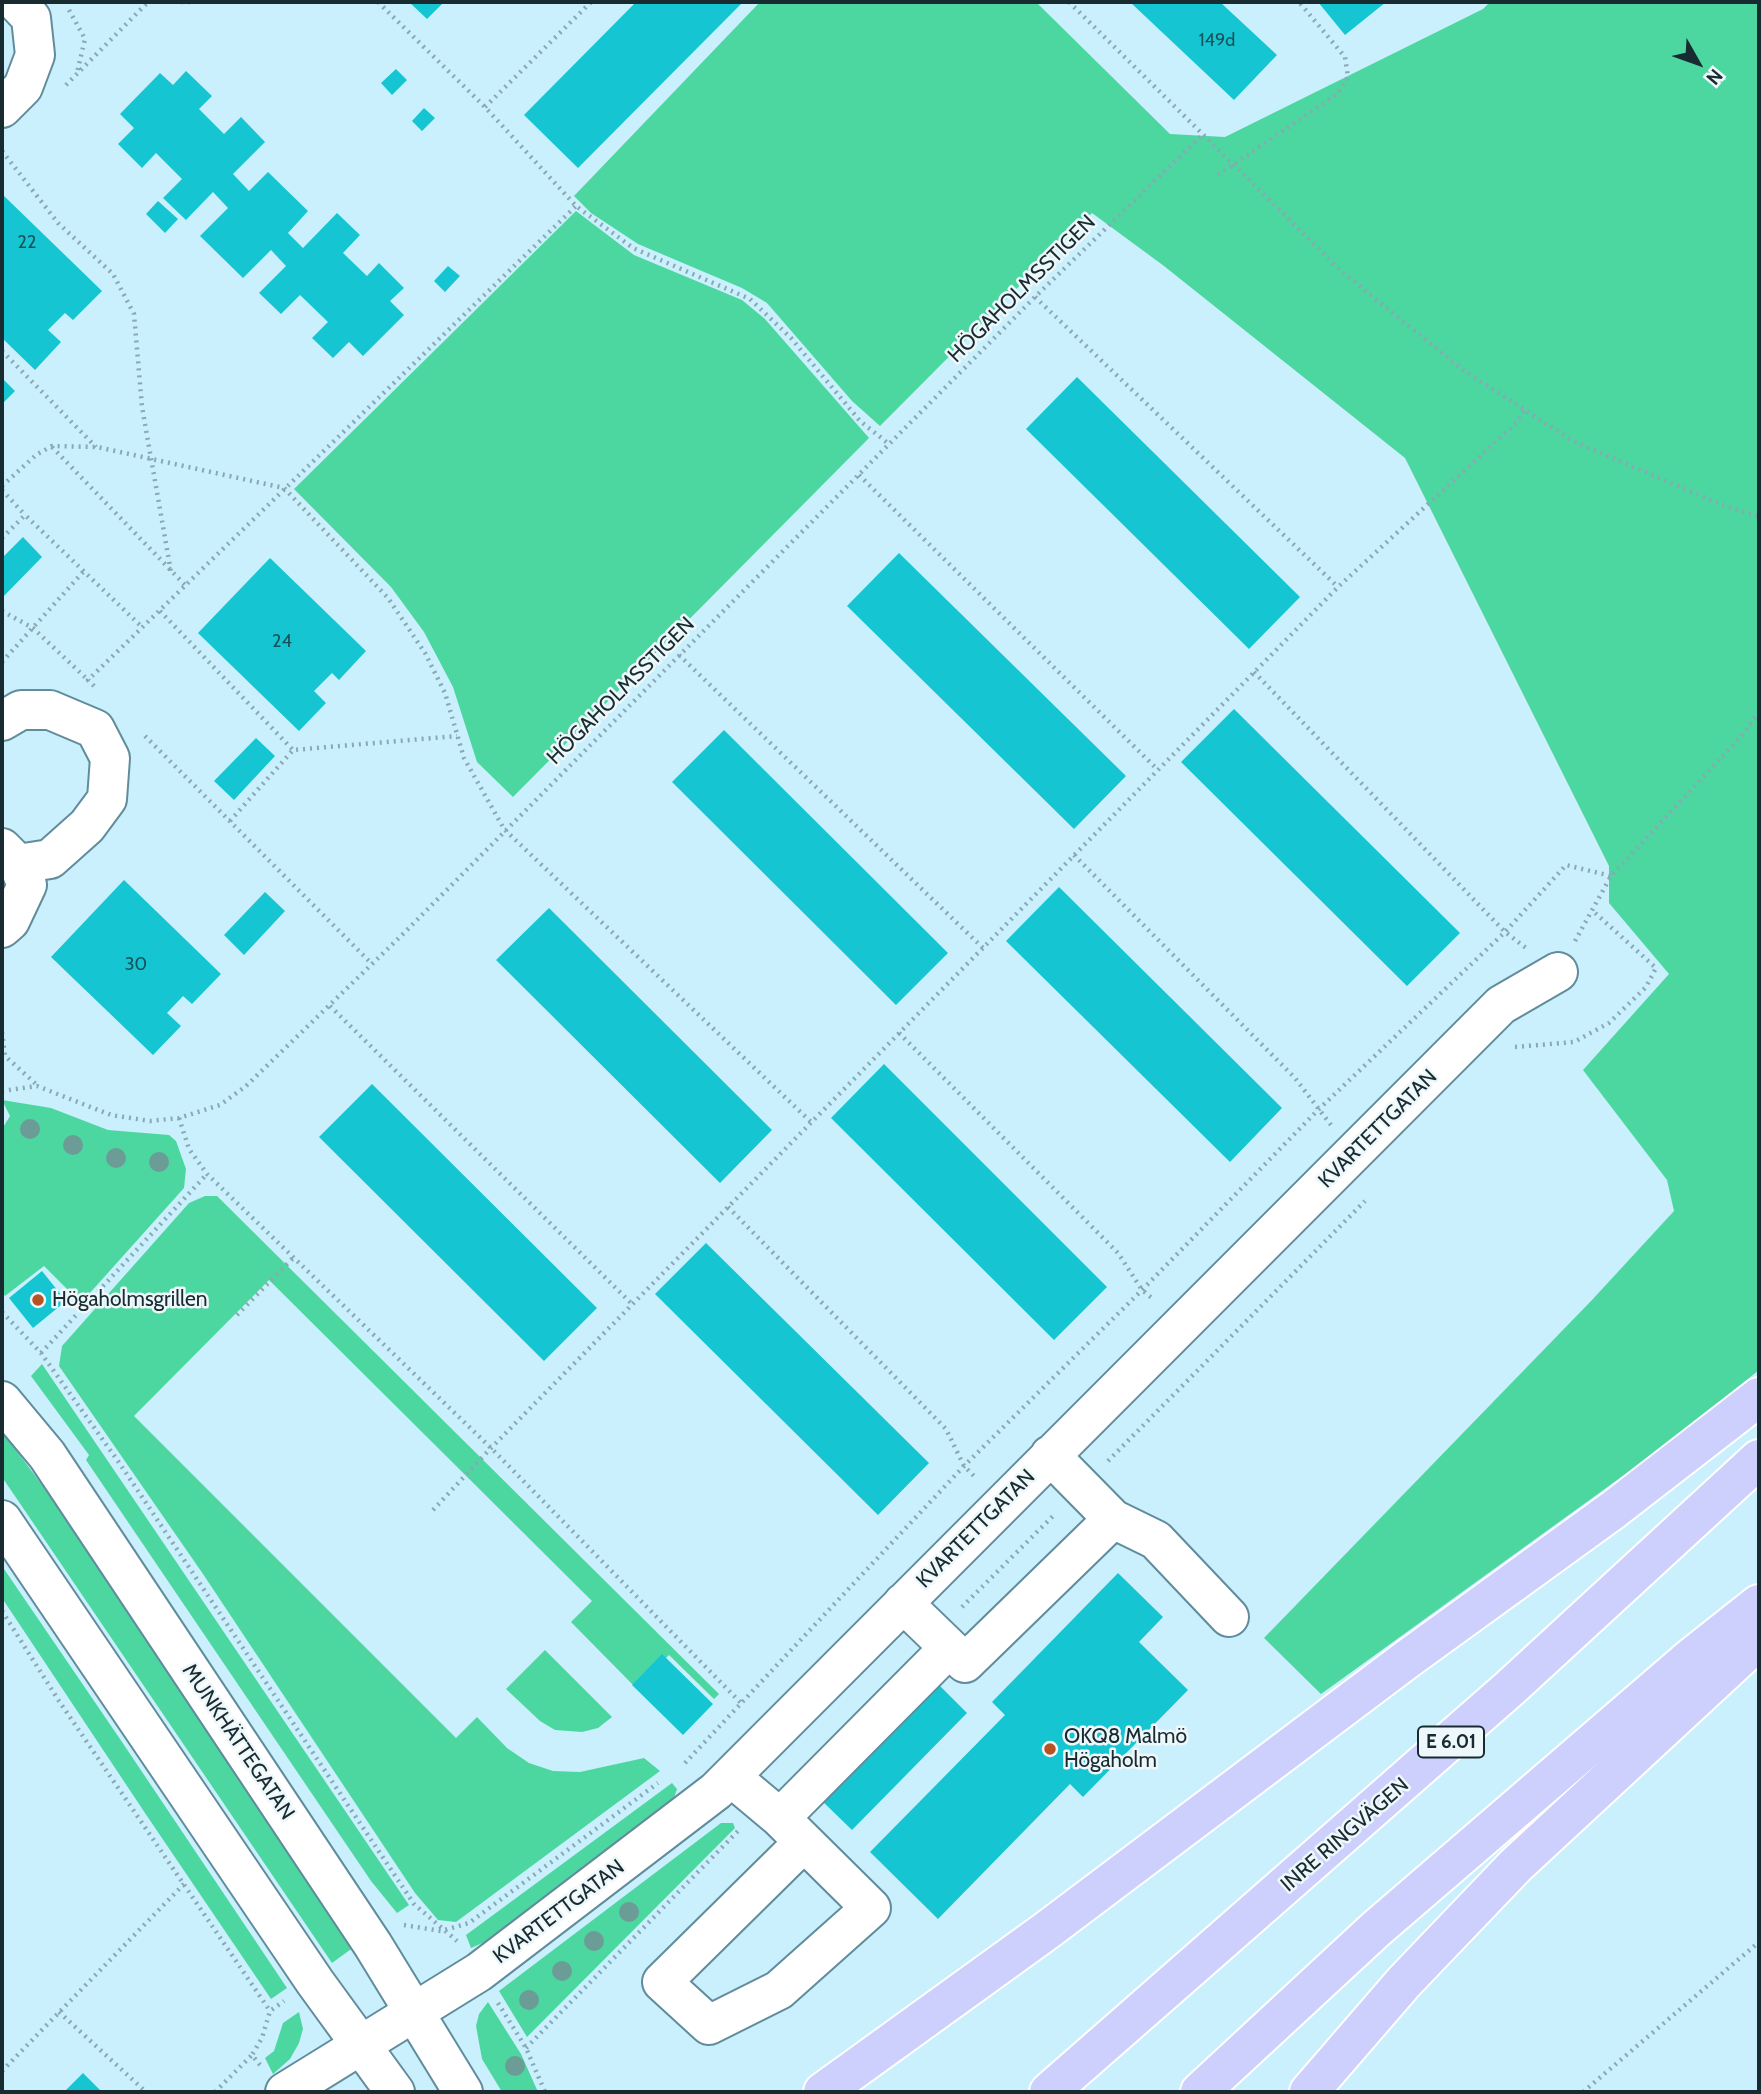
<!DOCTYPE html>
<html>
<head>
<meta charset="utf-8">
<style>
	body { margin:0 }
	#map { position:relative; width:1761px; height:2094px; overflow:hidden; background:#caeffd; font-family:Cabin,sans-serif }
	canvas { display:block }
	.frame { position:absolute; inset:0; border:4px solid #182b31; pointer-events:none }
	.north { position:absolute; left:1663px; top:28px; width:70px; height:70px; -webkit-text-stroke:5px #eef7fa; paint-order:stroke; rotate:130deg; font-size:19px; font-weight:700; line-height:28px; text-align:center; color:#182b31 }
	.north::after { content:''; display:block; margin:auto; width:24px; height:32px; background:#182b31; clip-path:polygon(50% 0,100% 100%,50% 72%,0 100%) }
</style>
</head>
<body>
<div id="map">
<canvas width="1761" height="2094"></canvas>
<div class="frame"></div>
<div class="north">N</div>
</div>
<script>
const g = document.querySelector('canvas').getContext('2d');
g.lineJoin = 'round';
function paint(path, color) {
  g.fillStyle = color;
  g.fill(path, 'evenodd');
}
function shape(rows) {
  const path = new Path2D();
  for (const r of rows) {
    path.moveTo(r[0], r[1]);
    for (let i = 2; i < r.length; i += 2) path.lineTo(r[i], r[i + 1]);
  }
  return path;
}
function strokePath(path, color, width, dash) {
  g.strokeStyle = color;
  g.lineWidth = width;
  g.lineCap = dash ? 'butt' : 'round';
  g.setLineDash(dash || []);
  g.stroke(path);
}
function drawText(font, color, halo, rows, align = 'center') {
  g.font = font + ' Cabin,sans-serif';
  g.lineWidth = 5;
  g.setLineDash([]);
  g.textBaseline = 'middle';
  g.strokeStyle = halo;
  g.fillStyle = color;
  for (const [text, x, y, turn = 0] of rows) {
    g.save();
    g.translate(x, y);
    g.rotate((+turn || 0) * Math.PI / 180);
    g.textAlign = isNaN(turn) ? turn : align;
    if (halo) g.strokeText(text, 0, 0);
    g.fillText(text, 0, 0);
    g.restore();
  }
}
paint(shape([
	[760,2,1036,2,1170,134,1225,137,1483,9,1490,2,1759,2,1759,1370,1674,1439,1321,1694,1264,1638,1592,1300,1674,1211,1667,1180,1583,1070,1669,974,1609,903,1609,866,1405,458,1164,266,1092,213,880,426,852,401,767,303,742,288,638,244,591,213,574,196],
	[576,211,634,255,742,300,765,319,869,438,513,797,477,762,453,687,424,632,391,587,294,489],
	[2,1100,51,1108,108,1130,169,1135,176,1141,186,1169,184,1188,89,1294,74,1296,44,1266,5,1296,2,1291,2,1129,10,1116],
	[205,1196,217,1196,719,1694,714,1699,669,1655,636,1688,571,1622,592,1601,269,1280,134,1416,456,1738,477,1717,507,1748,529,1763,553,1771,580,1772,644,1758,660,1771,456,1922,438,1920,415,1893,203,1574,59,1366,62,1346,189,1203],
	[42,1364,409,1905,397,1913,371,1881,86,1460,89,1455,31,1376],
	[2,1431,73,1527,354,1947,332,1963,2,1477],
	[2,1566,120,1739,287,1988,271,1999,147,1816,2,1598],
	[545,1650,612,1717,598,1728,582,1732,555,1730,540,1721,506,1689],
	[672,1783,677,1789,672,1804,487,1941,471,1948,466,1935],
	[721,1823,733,1823,735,1828,527,2037,499,1991],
	[488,2002,521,2054,538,2092,502,2092,482,2059,476,2026,479,2014],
	[299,2012,303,2029,299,2043,290,2059,273,2074,265,2058,274,2051,283,2023]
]), '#4dd7a0');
paint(shape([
	[409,2,444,2,427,19],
	[636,2,743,2,578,168,524,115],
	[1130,2,1220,2,1277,55,1234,100],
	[1318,2,1386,2,1345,35],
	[396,69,407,80,392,95,381,83],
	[186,71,212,96,199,109,224,134,241,117,265,142,233,174,249,191,268,172,308,211,288,233,303,248,337,213,360,235,343,253,367,276,379,263,404,288,390,301,404,315,363,356,349,342,333,358,312,338,328,322,300,295,281,314,259,293,286,266,271,250,243,278,200,236,228,208,213,192,186,220,163,198,182,179,156,153,142,168,118,144,134,128,120,114,160,73,173,85],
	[424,108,435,118,422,131,412,121],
	[2,194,102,291,73,320,65,313,48,330,61,342,35,370,2,338],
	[158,201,178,219,165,233,146,214],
	[448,266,460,276,445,292,434,281],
	[1077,377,1300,597,1249,649,1026,429],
	[2,378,15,391,2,404],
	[23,537,42,557,2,598,2,558],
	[899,553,1126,776,1074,829,847,606],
	[270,558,366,651,339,680,332,673,314,691,326,703,299,731,198,633],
	[1234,709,1460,933,1407,986,1181,762],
	[724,730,948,953,896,1005,672,782],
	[256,738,275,756,234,800,214,781],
	[124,880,221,974,192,1004,183,996,167,1013,181,1026,153,1055,51,957],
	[1059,887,1282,1108,1230,1162,1006,941],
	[265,892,285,911,244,955,224,935],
	[549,908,772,1130,720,1183,496,960],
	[884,1064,1107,1287,1054,1340,831,1118],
	[372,1084,597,1308,544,1361,319,1137],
	[706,1243,929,1463,878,1515,655,1294],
	[42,1271,66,1301,33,1328,9,1298],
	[1118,1573,1163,1617,1139,1642,1188,1690,1083,1797,1070,1784,938,1919,870,1852,1005,1715,992,1702],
	[662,1654,713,1704,683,1735,632,1685],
	[933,1679,967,1713,852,1830,817,1796],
	[83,2073,102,2092,64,2092]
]), '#16c5d2');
const minor = shape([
	[2,108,23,87,35,55,31,18,16,2],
	[2,721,21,710,50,710,95,729,110,758,107,799,87,826,50,859,18,864],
	[2,848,18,864,27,885,10,921,2,928],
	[2,1401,47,1455,373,1945,463,2092],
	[1050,1455,1113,1519,1156,1540,1229,1617],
	[2,1520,315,1982,395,2092],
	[903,1603,965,1663,1113,1519],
	[731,1777,780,1818,871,1908,779,1990,709,2025,662,1982,804,1842],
	[780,1818,949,1648],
	[285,2092,479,1972,716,1791,1501,1005,1558,972]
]);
const highway = shape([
	[823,2092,1046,1931,1406,1660,1613,1510,1759,1397],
	[1049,2092,1510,1688,1759,1459],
	[1200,2092,1376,1929,1692,1657,1759,1604],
	[1309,2092,1404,1982,1516,1865,1759,1640]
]);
strokePath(minor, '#608c9c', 42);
strokePath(highway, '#fff', 42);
strokePath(shape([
	[181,2,191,2],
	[378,2,485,107,576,206,633,248,750,299,791,338,860,421,889,444],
	[1069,2,1341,271,1463,370,1573,441,1720,504,1759,517],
	[69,10,85,39,77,73],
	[66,85,148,2],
	[485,107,591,2],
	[2,151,58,223,113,274,134,314,142,407,171,572],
	[1218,175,1338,93,1348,77,1345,57,1299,2],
	[1035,297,1338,587],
	[2,351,96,447],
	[52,447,186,586],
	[859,475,1158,770],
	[2,486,36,455,52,446,97,447,284,488,388,598,425,653,445,693,464,758,504,829,811,1122],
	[2,490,25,515],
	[2,538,25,515,142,627],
	[2,611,33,628,88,680],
	[160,611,293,750],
	[679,655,983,948],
	[2,662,84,571],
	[1254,672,1505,932,1526,948],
	[94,686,88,680,576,206],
	[145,736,372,964],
	[230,821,293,750,457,736],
	[1074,855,1295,1078,1331,1125],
	[1575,941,1611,876,1745,732,1759,711],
	[330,1006,632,1304],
	[2,1032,5,1056,37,1085],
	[899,1033,1118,1253,1142,1290,1153,1299],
	[1515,1047,1574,1042,1609,1023,1646,987,1656,968,1593,911],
	[2,1091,37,1086,111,1115,150,1121,179,1118,220,1105,246,1086,404,933,1035,297,1202,135],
	[179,1118,189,1149,207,1174,491,1448,742,1704],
	[728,1207,946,1429,964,1466,976,1478],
	[2,1312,41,1353,120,1464,414,1904,457,1941],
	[237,1315,294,1257],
	[41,1353,207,1174],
	[1108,1461,1365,1201],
	[433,1510,491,1448,1338,587,1514,425,1525,410],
	[962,1607,1055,1514],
	[2,1611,59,1701,270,2011],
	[685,1763,964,1466,1142,1290,1318,1110,1505,932,1566,865,1611,876],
	[404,1925,441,1931,469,1923,658,1783],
	[498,2003,526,2048,545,2092],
	[59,2012,146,2092],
	[526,2048,738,1831],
	[260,2065,252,2055,262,2038,270,2011,284,2001],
	[2,2071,184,1884],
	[215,2092,252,2055],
	[1583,2092,1759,1942]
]), '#89a8b3', 4.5, [2, 5]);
strokePath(minor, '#fff', 38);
strokePath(highway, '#cdcffc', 38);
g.fillStyle = '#6b9d96';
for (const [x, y] of [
	[30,1129],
	[73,1145],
	[116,1158],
	[159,1162],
	[629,1912],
	[594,1941],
	[562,1971],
	[529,2000],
	[515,2066]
]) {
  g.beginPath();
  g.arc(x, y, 10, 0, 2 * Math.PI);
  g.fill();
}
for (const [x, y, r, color] of [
	[38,1300,7,"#b75222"],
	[1050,1749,7,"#b75222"]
]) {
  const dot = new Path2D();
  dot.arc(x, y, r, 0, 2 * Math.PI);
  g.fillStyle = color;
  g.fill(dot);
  strokePath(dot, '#eef7fa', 2.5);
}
drawText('18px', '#185259', null, [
	["149d",1217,41],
	["22",27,243],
	["24",282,642],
	["30",136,965]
]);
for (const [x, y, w] of [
	[1451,1742,66]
]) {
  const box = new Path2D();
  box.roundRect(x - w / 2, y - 15.5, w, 31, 5);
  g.fillStyle = '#eef7fa';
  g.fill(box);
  strokePath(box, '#182b31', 2);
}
drawText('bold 19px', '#182b31', null, [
	["E 6.01",1451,1742]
]);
drawText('21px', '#182b31', '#eef7fa', [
	["HÖGAHOLMSSTIGEN",1022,289,-45],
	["HÖGAHOLMSSTIGEN",621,691,-45],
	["KVARTETTGATAN",1378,1129,-45],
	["KVARTETTGATAN",976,1529,-45],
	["MUNKHÄTTEGATAN",238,1742,56],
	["INRE RINGVÄGEN",1345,1835,-41],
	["KVARTETTGATAN",559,1912,-37]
]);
drawText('21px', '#182b31', '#eef7fa', [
	["Högaholmsgrillen",52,1300],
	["OKQ8 Malmö",1064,1737],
	["Högaholm",1064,1761]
], 'left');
</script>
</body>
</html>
